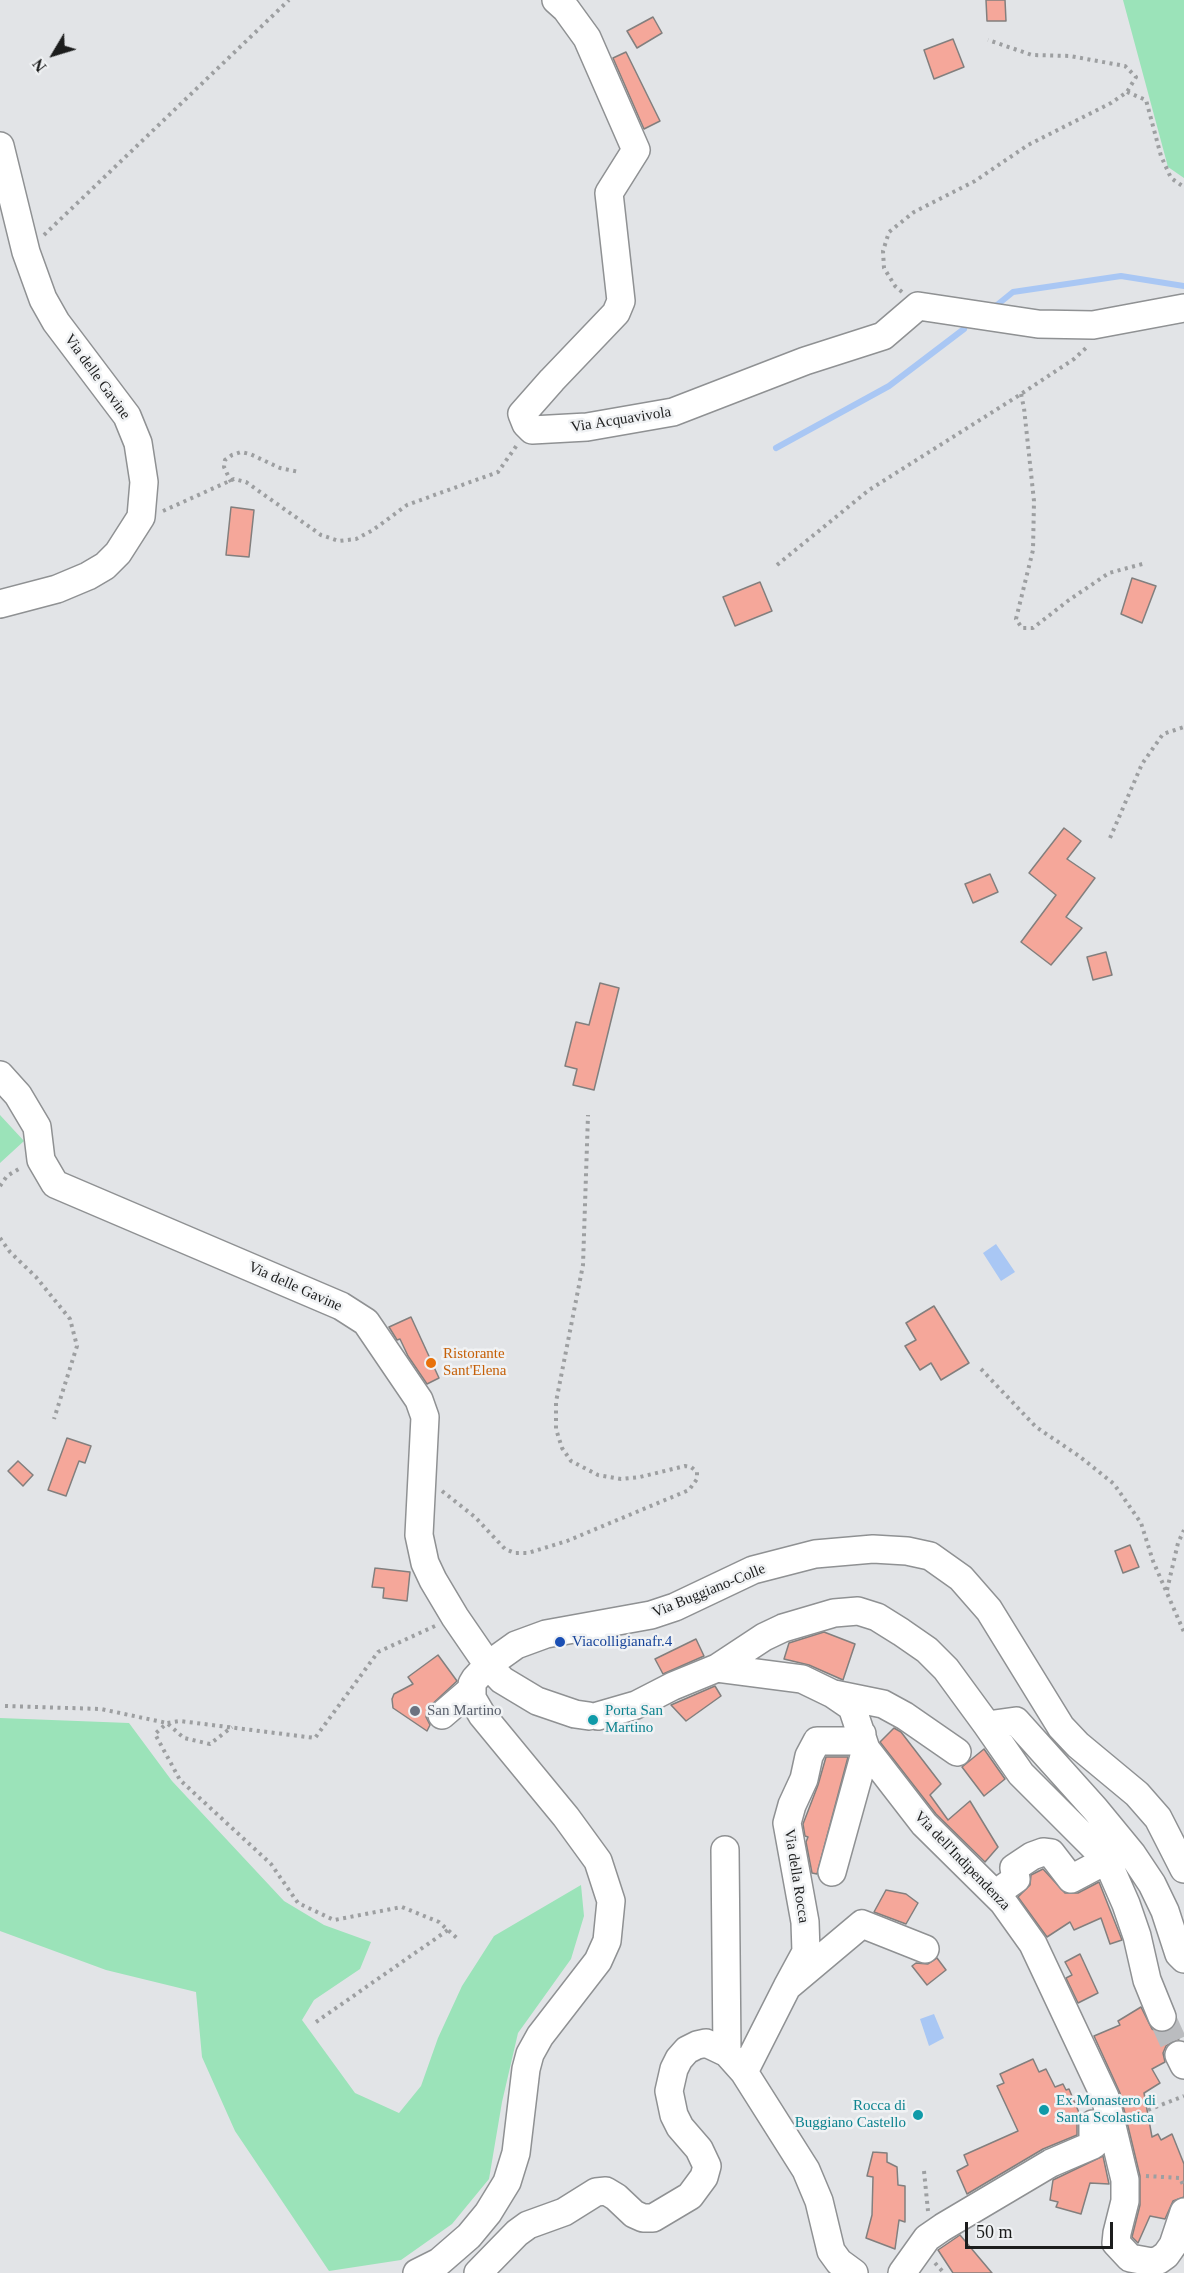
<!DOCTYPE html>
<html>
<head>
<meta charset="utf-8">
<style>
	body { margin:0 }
	#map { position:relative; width:1184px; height:2273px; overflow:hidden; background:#e2e4e7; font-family:"Times New Roman",serif }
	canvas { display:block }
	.north { position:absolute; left:24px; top:24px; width:60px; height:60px; -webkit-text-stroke:4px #f0f2f4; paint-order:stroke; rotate:232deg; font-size:16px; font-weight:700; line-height:24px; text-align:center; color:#1c1d1d }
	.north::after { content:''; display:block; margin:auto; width:21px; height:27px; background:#1c1d1d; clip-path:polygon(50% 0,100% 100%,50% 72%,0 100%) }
	.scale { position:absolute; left:965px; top:2222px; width:148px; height:27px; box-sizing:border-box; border:3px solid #1c1d1d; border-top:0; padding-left:8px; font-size:18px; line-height:21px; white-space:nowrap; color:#1c1d1d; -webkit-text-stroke:4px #f0f2f4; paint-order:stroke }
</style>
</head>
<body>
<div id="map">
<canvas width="1184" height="2273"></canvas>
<div class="north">N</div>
<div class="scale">50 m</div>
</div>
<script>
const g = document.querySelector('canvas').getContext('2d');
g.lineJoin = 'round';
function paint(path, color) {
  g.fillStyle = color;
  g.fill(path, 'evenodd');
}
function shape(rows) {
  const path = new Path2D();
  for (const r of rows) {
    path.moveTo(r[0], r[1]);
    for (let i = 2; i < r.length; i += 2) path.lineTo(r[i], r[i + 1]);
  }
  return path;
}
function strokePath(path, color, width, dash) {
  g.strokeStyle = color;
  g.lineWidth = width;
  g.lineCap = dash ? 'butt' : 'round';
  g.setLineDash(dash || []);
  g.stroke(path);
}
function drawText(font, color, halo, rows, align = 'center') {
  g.font = font + ' "Times New Roman",serif';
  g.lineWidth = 5;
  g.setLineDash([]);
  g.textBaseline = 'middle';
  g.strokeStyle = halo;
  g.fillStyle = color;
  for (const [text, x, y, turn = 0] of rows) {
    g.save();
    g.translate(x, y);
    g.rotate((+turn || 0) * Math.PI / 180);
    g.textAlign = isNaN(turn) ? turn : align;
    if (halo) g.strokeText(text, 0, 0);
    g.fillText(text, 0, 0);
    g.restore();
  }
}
paint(shape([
	[1123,0,1184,0,1184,178,1168,167],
	[0,1115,24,1141,0,1163],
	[0,1718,129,1723,172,1781,284,1901,324,1925,371,1942,360,1969,314,2000,302,2020,355,2093,399,2113,421,2086,438,2038,462,1986,494,1936,581,1885,584,1916,571,1959,518,2033,502,2102,489,2179,452,2224,401,2260,329,2271,235,2131,202,2057,196,1992,106,1970,0,1931]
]), '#9be3b9');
paint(shape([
	[996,1244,1015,1272,1001,1281,983,1253],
	[934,2014,944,2038,929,2046,920,2019]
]), '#a9c7f4');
strokePath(shape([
	[997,305,1013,292,1121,276,1184,286],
	[776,448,889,386,964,329]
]), '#a9c7f4', 6);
const building = shape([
	[986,0,1005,0,1006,21,987,21,986,0],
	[653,17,662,33,637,48,627,31,653,17],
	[953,39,964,67,934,79,924,50,953,39],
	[626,52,660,121,644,129,613,58,626,52],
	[231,507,254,510,249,557,226,555,231,507],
	[1132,578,1156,586,1142,623,1121,614,1132,578],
	[760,582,772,611,735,626,723,597,760,582],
	[1064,828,1081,841,1067,859,1095,878,1066,917,1082,928,1051,965,1021,942,1056,895,1029,873,1064,828],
	[990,874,998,892,973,903,965,884,990,874],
	[1106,952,1112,975,1093,980,1087,957,1106,952],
	[600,983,619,988,594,1090,573,1085,577,1069,565,1066,576,1022,589,1025,600,983],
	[934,1306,969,1363,941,1380,931,1363,920,1370,905,1346,916,1340,906,1323,934,1306],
	[411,1317,439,1378,427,1384,408,1356,400,1339,397,1340,389,1327,411,1317],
	[67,1438,91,1446,85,1463,79,1461,66,1496,48,1490,67,1438],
	[18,1461,33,1475,23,1486,8,1471,18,1461],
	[1130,1545,1139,1567,1123,1573,1115,1551,1130,1545],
	[375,1568,410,1572,407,1601,383,1598,384,1588,372,1587,375,1568],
	[824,1632,855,1644,843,1680,809,1665,784,1659,789,1643,824,1632],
	[696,1639,704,1656,663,1674,655,1659,696,1639],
	[438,1655,457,1681,427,1709,426,1717,430,1725,427,1731,393,1708,392,1699,394,1694,413,1684,408,1677,438,1655],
	[715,1686,721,1696,686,1721,671,1705,715,1686],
	[894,1728,901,1732,941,1784,930,1795,948,1820,970,1801,998,1847,985,1862,936,1814,880,1742,894,1728],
	[984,1749,1005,1779,984,1796,962,1767,984,1749],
	[826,1757,848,1757,817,1874,812,1873,806,1842,808,1837,805,1836,803,1824,818,1785,826,1757],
	[1043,1869,1065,1893,1078,1893,1099,1882,1122,1940,1110,1944,1101,1918,1074,1930,1070,1922,1047,1937,1018,1897,1030,1885,1031,1875,1043,1869],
	[886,1890,906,1894,918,1903,906,1924,874,1912,886,1890],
	[1080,1954,1098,1993,1078,2003,1066,1978,1072,1975,1065,1962,1080,1954],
	[937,1958,946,1970,927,1985,912,1966,916,1963,928,1964,937,1958],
	[1141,2007,1152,2029,1160,2033,1167,2032,1173,2028,1179,2039,1173,2041,1166,2046,1163,2053,1165,2062,1152,2069,1160,2083,1144,2093,1152,2137,1158,2134,1161,2140,1172,2134,1184,2164,1184,2197,1173,2201,1165,2219,1150,2216,1138,2243,1132,2237,1140,2205,1140,2176,1120,2093,1094,2036,1120,2025,1118,2021,1141,2007],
	[1033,2059,1039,2072,1046,2069,1055,2087,1063,2084,1066,2090,1069,2089,1080,2115,1077,2123,1077,2135,1043,2149,967,2194,957,2171,968,2165,964,2155,1018,2131,997,2086,1004,2083,1000,2074,1033,2059],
	[873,2152,887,2153,887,2162,897,2167,898,2185,905,2186,905,2222,899,2220,895,2249,866,2238,872,2215,873,2177,867,2176,873,2152],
	[1103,2156,1109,2184,1090,2183,1081,2214,1056,2207,1058,2202,1050,2200,1053,2180,1103,2156],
	[960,2235,992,2273,953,2273,938,2250,960,2235]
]);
paint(building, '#f5a79a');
strokePath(building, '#827f7e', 1.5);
strokePath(shape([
	[1162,2017,1179,2055]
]), '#babcbf', 27, [27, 14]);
const minor = shape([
	[556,0,566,9,587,38,636,150,609,193,621,301,616,313,552,380,522,414,526,424,532,430,587,427,673,412,805,361,883,336,918,306,1038,324,1093,325,1184,308],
	[0,146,26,252,43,299,56,322,127,416,138,443,144,482,141,517,118,553,105,566,88,576,57,589,0,604],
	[0,1075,18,1095,37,1127,41,1160,55,1184,341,1306,366,1322,419,1400,425,1417,419,1535,425,1563,433,1580,455,1617,488,1665,502,1680,537,1701,575,1714,589,1716],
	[717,1668,764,1637,783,1628,834,1613,858,1611,877,1617,901,1632,927,1650,946,1669,987,1725,1016,1721,1095,1809,1132,1854,1152,1884,1165,1911,1179,1954,1184,1959],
	[834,1694,883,1704,905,1716,957,1752],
	[442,1715,471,1690],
	[598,1716,636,1705,673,1686,717,1668,802,1679,833,1694,852,1707,866,1749,924,1824,1003,1902,1033,1944,1105,2097,1125,2180,1125,2201,1117,2233,1116,2243,1130,2258,1152,2262,1159,2260,1166,2255,1173,2245,1184,2212],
	[987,1725,1021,1774,1100,1853,1112,1872,1126,1904,1137,1936,1147,1980,1162,2017],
	[725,1850,727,2053],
	[832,1872,866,1749],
	[995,1894,1016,1879,1014,1868,1032,1856,1043,1852,1051,1853,1071,1879,1105,1861],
	[787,1987,806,1952,805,1922,787,1823,792,1805,804,1779,809,1756,817,1741,855,1741,862,1734],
	[1179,2055,1184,2065],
	[744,2072,787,1987,862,1924,925,1949],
	[417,2273,439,2262,469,2236,488,2213,507,2182,516,2153,526,2069,530,2054,540,2036,598,1961,607,1941,611,1901,598,1861,566,1817,482,1715,472,1698,472,1684,475,1679,488,1665,516,1645,546,1634,651,1615,675,1607,753,1570,815,1554,873,1549,907,1551,930,1556,961,1578,989,1610,1061,1727,1078,1745,1137,1794,1158,1818,1184,1869],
	[478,2273,517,2233,528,2225,564,2212,596,2192,606,2191,616,2197,634,2214,643,2218,653,2218,690,2196,704,2177,707,2166,699,2149,680,2127,674,2115,669,2091,674,2069,679,2059,687,2050,697,2045,706,2043,727,2053,744,2072,806,2170,819,2201,831,2251,839,2262,854,2273],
	[902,2273,927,2238,943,2227,1051,2163,1093,2145,1093,2124]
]);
strokePath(minor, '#8f9193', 30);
strokePath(shape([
	[1127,92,1146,100,1161,156,1171,178,1184,187],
	[44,235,289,0],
	[902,292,895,286,884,268,883,251,889,232,914,212,975,181,1028,145,1111,103,1127,92,1136,77,1125,66,1070,56,1032,55,988,40],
	[1021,394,1024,408,1034,501,1033,550,1016,619,1022,628,1033,628,1069,600,1109,573,1146,563],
	[231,482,224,467,225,460,232,455,241,452,250,454,280,468,299,472],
	[163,511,234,479,246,482,321,535,339,541,356,539,373,530,407,505,498,472,517,445],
	[777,565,869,490,1021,394,1074,359,1087,347],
	[1110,838,1142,764,1163,734,1184,727],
	[0,1186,7,1176,22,1167],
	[0,1238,10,1252,36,1277,70,1319,77,1346,54,1419],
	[981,1369,1036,1427,1079,1456,1114,1484,1141,1523,1153,1561,1184,1632],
	[442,1491,475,1517,505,1549,515,1553,528,1553,567,1541,689,1490,697,1479,697,1472,691,1467,685,1466,640,1477,621,1479,598,1475,571,1461,562,1448,556,1429,556,1402,583,1265,588,1115],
	[1167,1590,1178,1543,1184,1530],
	[435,1626,378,1652,315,1738,180,1721,167,1723,155,1734,180,1780,271,1864,298,1903,334,1920,402,1907,439,1922,458,1939],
	[5,1706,101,1709,167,1723,184,1738,210,1744,232,1727],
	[316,2022,448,1930],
	[1148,2110,1184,2096],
	[924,2171,928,2211],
	[1146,2176,1180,2178,1184,2187],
	[935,2263,944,2273]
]), '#9d9fa1', 4, [3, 4.5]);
strokePath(minor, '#fff', 27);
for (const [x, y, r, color] of [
	[431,1363,6,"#e8710a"],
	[560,1642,6,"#1a4fb4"],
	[415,1711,6,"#6b7280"],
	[593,1720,6,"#0f9aa8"],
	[1044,2110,6,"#0f9aa8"],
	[918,2115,6,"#0f9aa8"]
]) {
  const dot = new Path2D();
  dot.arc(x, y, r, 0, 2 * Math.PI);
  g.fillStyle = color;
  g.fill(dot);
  strokePath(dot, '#f0f2f4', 2);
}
drawText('15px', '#1c1d1d', '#f0f2f4', [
	["Via delle Gavine",97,377,54],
	["Via Acquavivola",621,420,-9],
	["Via delle Gavine",295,1287,24],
	["Via Buggiano-Colle",709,1591,-22],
	["Via dell'Indipendenza",962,1861,46],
	["Via della Rocca",796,1876,81]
]);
drawText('15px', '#c56008', '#f0f2f4', [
	["Ristorante",443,1354],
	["Sant'Elena",443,1371]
], 'left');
drawText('15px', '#164399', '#f0f2f4', [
	["Viacolligianafr.4",572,1642]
], 'left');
drawText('15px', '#5b616d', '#f0f2f4', [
	["San Martino",427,1711]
], 'left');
drawText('15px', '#0d838f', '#f0f2f4', [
	["Porta San",605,1711],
	["Martino",605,1728],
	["Ex Monastero di",1056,2101],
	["Santa Scolastica",1056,2118],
	["Rocca di",906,2106,"right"],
	["Buggiano Castello",906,2123,"right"]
], 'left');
</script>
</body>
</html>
